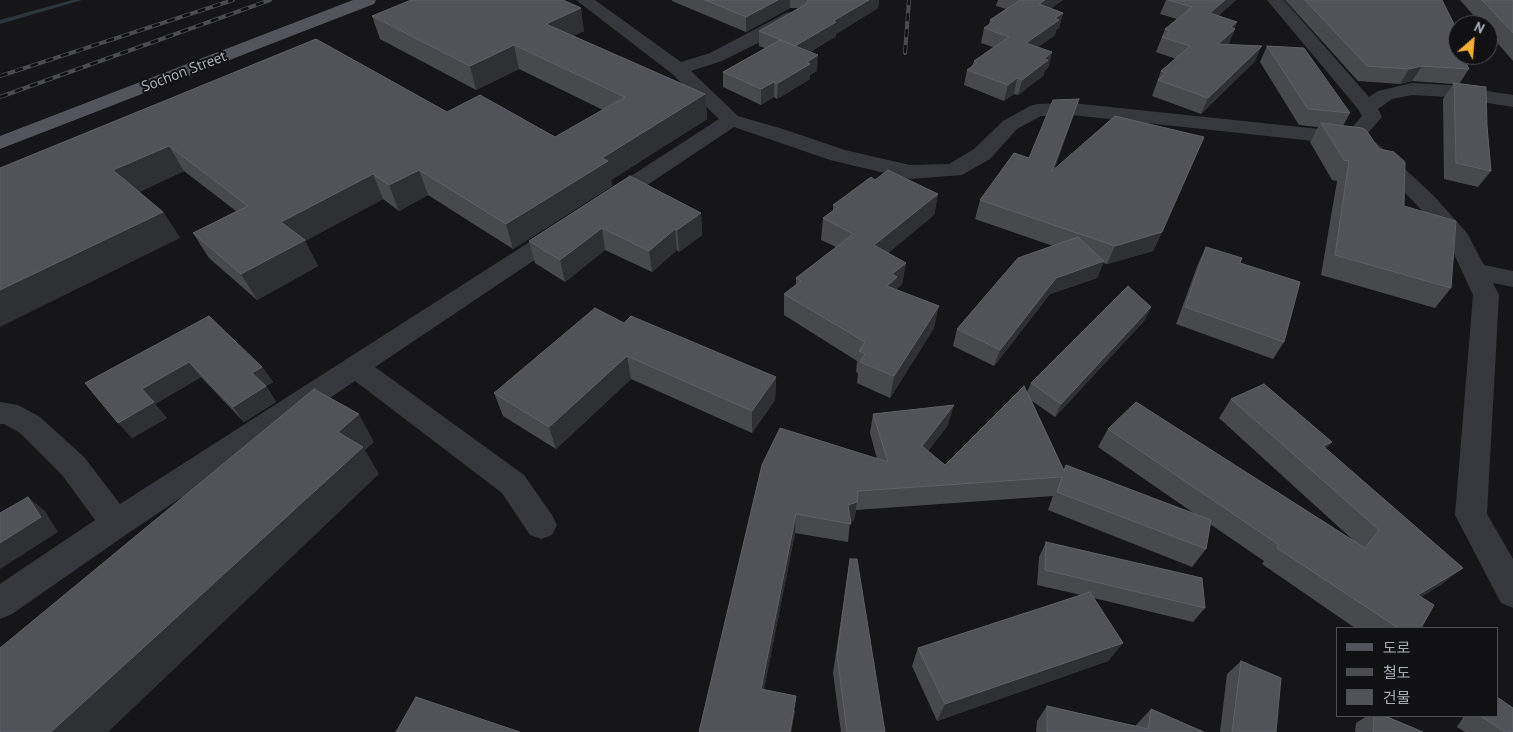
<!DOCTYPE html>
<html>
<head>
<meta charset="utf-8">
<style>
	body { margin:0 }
	#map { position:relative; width:1513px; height:732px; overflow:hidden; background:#161618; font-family:"PT Sans","Noto Sans KR",sans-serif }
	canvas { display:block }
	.legend { position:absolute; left:1336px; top:627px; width:162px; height:90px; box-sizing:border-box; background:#111113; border:1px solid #4d4f55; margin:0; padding:6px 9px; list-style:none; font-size:15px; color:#a8adb8 }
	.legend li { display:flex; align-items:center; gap:10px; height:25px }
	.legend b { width:25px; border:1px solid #4d4f55 }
	.north { position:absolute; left:1448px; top:15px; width:50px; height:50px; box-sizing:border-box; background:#111113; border:1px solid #4d4f55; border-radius:50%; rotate:27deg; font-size:14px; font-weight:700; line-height:20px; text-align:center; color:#a8adb8 }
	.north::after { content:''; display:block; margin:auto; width:18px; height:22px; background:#f2b134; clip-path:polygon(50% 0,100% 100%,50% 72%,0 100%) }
</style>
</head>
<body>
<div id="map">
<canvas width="1513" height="732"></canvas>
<ul class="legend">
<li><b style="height:6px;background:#53555c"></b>도로</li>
<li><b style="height:6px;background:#4a4c52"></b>철도</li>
<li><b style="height:14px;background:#525359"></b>건물</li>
</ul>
<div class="north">N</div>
</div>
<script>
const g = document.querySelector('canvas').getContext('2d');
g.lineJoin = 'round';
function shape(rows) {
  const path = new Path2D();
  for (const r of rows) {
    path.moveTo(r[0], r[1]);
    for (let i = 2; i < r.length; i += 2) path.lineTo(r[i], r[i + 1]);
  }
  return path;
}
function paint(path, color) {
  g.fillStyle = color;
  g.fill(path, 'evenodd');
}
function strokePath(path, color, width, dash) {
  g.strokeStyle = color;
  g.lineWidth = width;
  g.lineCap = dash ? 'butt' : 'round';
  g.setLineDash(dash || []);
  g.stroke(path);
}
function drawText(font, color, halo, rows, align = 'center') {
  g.font = font + ' "PT Sans",sans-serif';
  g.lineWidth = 4;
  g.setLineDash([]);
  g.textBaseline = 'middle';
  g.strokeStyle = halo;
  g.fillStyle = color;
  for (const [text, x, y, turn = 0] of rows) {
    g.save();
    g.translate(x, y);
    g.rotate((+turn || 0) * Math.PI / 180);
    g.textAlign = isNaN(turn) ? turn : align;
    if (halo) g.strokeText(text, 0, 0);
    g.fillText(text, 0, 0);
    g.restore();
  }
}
paint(shape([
	[72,0,82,0,0,24,0,20,72,0]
]), '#2c353c');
paint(shape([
	[576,0,595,0,681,62,710,53,786,13,792,12,798,13,801,17,798,21,760,42,722,61,691,71,738,116,783,129,845,150,910,165,949,164,974,149,1003,121,1030,106,1037,104,1072,103,1348,132,1362,116,1358,109,1267,0,1284,0,1369,97,1378,91,1412,83,1449,85,1513,95,1513,107,1449,97,1412,95,1392,99,1378,109,1382,117,1368,133,1368,137,1379,145,1433,195,1467,233,1484,265,1513,271,1513,287,1493,283,1499,295,1487,514,1513,559,1513,608,1501,603,1455,515,1473,295,1448,241,1417,205,1365,153,1351,145,1072,115,1041,116,1017,129,990,159,962,175,910,179,830,160,734,127,616,206,608,208,600,206,597,201,600,196,719,119,671,73,576,0],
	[564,223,572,225,576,230,572,235,375,367,524,475,552,515,557,525,552,535,541,539,530,535,502,493,355,381,127,534,12,614,0,619,0,584,95,520,62,475,20,433,4,424,0,424,0,402,18,405,40,417,84,457,120,504,556,225,564,223]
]), '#37383d');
paint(shape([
	[353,0,376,0,374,4,0,149,0,136,353,0]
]), '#53555c');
const rail = shape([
	[905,53,909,0],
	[0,76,233,0],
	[0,97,270,0]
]);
strokePath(rail, '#4a4c52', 4);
strokePath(rail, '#111113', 2.5, [8]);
paint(shape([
	[672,0,879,0,878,8,836,34,835,37,810,52,817,71,810,75,810,79,777,99,774,97,761,105,723,87,723,72,765,48,759,46,759,31,798,8,790,8,746,32,672,1],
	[998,0,1063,0,1051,8,1063,13,1059,28,1056,30,1055,35,1038,47,1052,52,1048,68,1045,70,1043,76,1018,95,1014,94,1004,101,964,85,967,70,972,66,974,61,993,47,981,43,984,28,989,25,990,20,1006,9,996,6],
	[1166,0,1236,0,1218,16,1235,29,1228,45,1255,61,1201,114,1152,96,1161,71,1176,59,1156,52,1165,29,1177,19,1160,14],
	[1285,0,1442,0,1457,30,1453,36,1469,69,1459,84,1487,126,1491,171,1478,187,1444,179,1443,99,1453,84,1412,81,1400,84,1358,81],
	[1460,0,1513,0,1513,61,1488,32,1488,25,1482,25],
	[372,16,584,31,573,36,705,94,707,119,611,180,612,186,513,249,428,195,399,211,383,199,305,241,318,266,257,300,209,258,193,233,236,211,184,171,139,192,163,212,180,238,0,168,316,39,447,112,555,137,603,110,519,69,476,90,380,39],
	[1267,46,1350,113,1343,126,1404,206,1451,288,1435,308,1321,275,1337,181,1332,180,1310,142,1318,127,1299,125,1260,62],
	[1079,99,1073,117,1054,170,1162,232,1153,251,1107,264,1103,263,1097,278,1050,294,994,366,953,346,957,329,1053,246,975,219,980,200,1029,158],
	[630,176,701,213,702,235,679,252,677,250,652,272,605,250,565,282,535,263,529,241],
	[875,180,938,194,934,215,888,253,906,263,902,284,896,289,934,328,890,398,857,383,858,373,856,372,857,361,784,315,784,294,796,285,796,278,836,247,821,240,823,218,833,211,833,205],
	[1206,247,1284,342,1273,359,1176,324,1198,264],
	[1151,307,1144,321,1055,417,1032,401,1064,470,1066,465,1195,514,1098,447,1108,429,1353,540,1219,418,1231,399,1326,449,1463,568,1442,584,1421,597,1421,628,1355,628,1262,564,1264,561,1210,524,1206,549,1192,567,1048,510,1053,496,856,510,854,520,850,522,848,542,795,533,764,689,795,711,791,732,699,732,762,465,877,459,870,433,873,414,948,425,928,451,945,465,1027,392,1031,383],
	[209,316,262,367,273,382,266,386,276,402,244,422,201,377,155,404,167,418,132,438],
	[624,323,776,377,775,400,752,433,631,379,556,449,503,416,494,393],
	[1046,542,1205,608,1193,622,1094,598,1123,643,1108,661,937,721,912,666,918,648,1081,595,1037,585,1039,557],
	[850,559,885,732,841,732,833,673],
	[1241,661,1276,732,1220,732,1227,674],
	[1047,706,1136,726,1136,725,1151,709,1204,732,1036,732,1037,721],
	[1367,716,1385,716,1423,732,1355,732,1356,723],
	[1464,716,1497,716,1513,732,1465,732,1457,727]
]), '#47494d');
paint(shape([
	[778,0,790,0,790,8,746,32,746,17],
	[869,0,879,0,878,8,836,34,835,37,795,61,795,46,833,21],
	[1045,0,1063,0,1035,19,1039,4],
	[1225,0,1236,0,1204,28,1210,13],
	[581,8,584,31,550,47,546,24],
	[1063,13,1059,28,1056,30,1055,35,1022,58,1026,43,1055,18],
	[1237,22,1229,44,1212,60,1218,44,1231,27],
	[514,45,519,69,476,90,470,66],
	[1262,46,1255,61,1201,114,1208,98],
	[1052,52,1048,68,1045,70,1043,76,1018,95,1022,80,1044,59],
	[818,55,817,71,810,75,810,79,777,99,778,83,807,62],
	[1422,66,1412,81,1400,84,1409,69],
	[1017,78,1014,94,1004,101,1008,85],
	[774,82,774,97,761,105,761,89],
	[705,94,707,119,611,180,612,186,513,249,506,224,602,158],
	[1079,99,1073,117,1046,190,1052,171],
	[169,146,184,171,130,196,113,170],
	[419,170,428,195,399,211,389,185],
	[373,174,383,199,305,241,318,266,257,300,241,274,281,222],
	[938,194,934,215,871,267,874,245],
	[163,212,180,238,0,327,0,290],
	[701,213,702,235,679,252,677,230],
	[602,228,605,250,565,282,560,260],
	[675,229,677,250,652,272,649,251],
	[1162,232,1153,251,1107,264,1115,246],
	[1104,261,1097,278,1050,294,994,366,1000,350,1056,278],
	[906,263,902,284,895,291,887,286,892,274],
	[939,306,934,328,890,398,894,376],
	[1151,307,1144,321,1055,417,1061,404],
	[627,356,631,379,556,449,549,427],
	[189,362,201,377,155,404,167,418,132,438,118,423,142,389],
	[262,367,273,382,266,386,276,402,244,422,233,407,252,373],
	[776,377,775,400,752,433,752,411],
	[954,405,948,425,917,465,922,446],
	[359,414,374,442,365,450,379,474,108,732,51,732,338,432],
	[1332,442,1316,460,1323,446],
	[28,497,45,511,58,532,0,569,0,543],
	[857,502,854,520,845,523,848,505],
	[796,514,795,533,761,704,761,689],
	[1463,568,1442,584,1398,611,1418,595],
	[1123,643,1108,661,937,721,945,704],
	[796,696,791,732,790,732]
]), '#2f3033');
const building = shape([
	[411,0,563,0,581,8,546,24,705,94,602,158,608,161,506,224,419,170,389,185,373,174,281,222,305,240,241,274,193,233,248,206,169,146,113,170,163,212,0,290,0,168,316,39,447,112,480,95,555,137,625,97,514,45,470,66,372,16,411,0],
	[705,0,778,0,746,17,705,0],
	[808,0,869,0,833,21,836,22,795,46,759,31,805,5,808,0],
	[1020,0,1045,0,1039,4,1063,13,1055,18,1059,20,1026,43,1052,52,1044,59,1048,60,1022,80,1017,78,1008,85,967,70,977,63,974,61,1009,37,984,28,994,21,990,20,1020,0],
	[1168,0,1225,0,1210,13,1237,22,1231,27,1235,29,1218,44,1262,46,1208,98,1158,80,1166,73,1161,71,1190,46,1162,37,1170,31,1165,29,1192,7,1168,0],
	[1305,0,1442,0,1457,30,1450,29,1458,46,1458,55,1462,55,1469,69,1422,66,1409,69,1367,66,1305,0],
	[1482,0,1513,0,1513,33,1482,0],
	[780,40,818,55,807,62,810,64,778,83,774,82,761,89,723,72,780,40],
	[1267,46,1304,48,1350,113,1308,109,1267,46],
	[1454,83,1486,87,1487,126,1491,171,1456,163,1454,83],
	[1079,99,1052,171,1115,116,1204,137,1162,232,1115,246,980,200,1014,153,1029,158,1053,100,1079,99],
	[1321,123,1362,128,1366,130,1379,149,1394,152,1405,162,1404,206,1456,221,1451,288,1335,255,1349,161,1344,160,1321,123],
	[888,170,938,194,874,245,906,263,892,274,897,277,887,286,939,306,894,376,860,362,865,354,859,351,865,342,784,294,801,281,796,278,853,234,823,218,838,207,833,205,871,177,875,180,888,170],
	[630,176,701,213,677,230,675,229,649,251,602,228,560,260,529,241,630,176],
	[1078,237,1104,261,1056,278,1000,350,957,329,1018,258,1078,237],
	[1206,247,1242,258,1240,263,1300,282,1284,342,1185,307,1206,247],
	[1128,286,1151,307,1061,404,1031,383,1128,286],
	[595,308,624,323,631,316,776,377,752,411,627,356,549,427,494,393,595,308],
	[209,316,262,367,252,373,266,386,233,407,189,362,142,389,154,402,118,423,85,383,209,316],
	[1264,384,1332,442,1323,446,1463,568,1418,595,1434,605,1421,628,1398,628,1277,548,1279,545,1108,429,1136,402,1365,548,1379,530,1231,399,1264,384],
	[1024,386,1064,471,1066,465,1211,520,1206,549,1057,492,1062,477,858,491,857,502,848,505,851,524,796,514,761,689,796,696,790,732,699,732,762,465,780,428,888,462,873,414,954,405,922,446,945,465,1024,386],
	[314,389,359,414,338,432,363,447,51,732,0,732,0,648,314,389],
	[28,497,41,517,0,543,0,513,28,497],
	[1046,542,1202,578,1205,608,1045,570,1046,542],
	[850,559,857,559,885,732,847,732,837,655,850,559],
	[1090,592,1123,643,945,704,918,648,1090,592],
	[1241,661,1281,678,1276,732,1232,732,1241,661],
	[416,697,520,732,396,732,416,697],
	[1497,697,1513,708,1513,732,1505,732,1480,716,1497,716,1497,697],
	[1047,706,1148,729,1151,709,1204,732,1047,732,1047,706],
	[1374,716,1385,716,1423,732,1373,732,1374,716]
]);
paint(building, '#525359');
strokePath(building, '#5f6168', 1);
drawText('15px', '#a8adb8', '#111113', [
	["Sochon Street",184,72,-21]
]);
</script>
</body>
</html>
